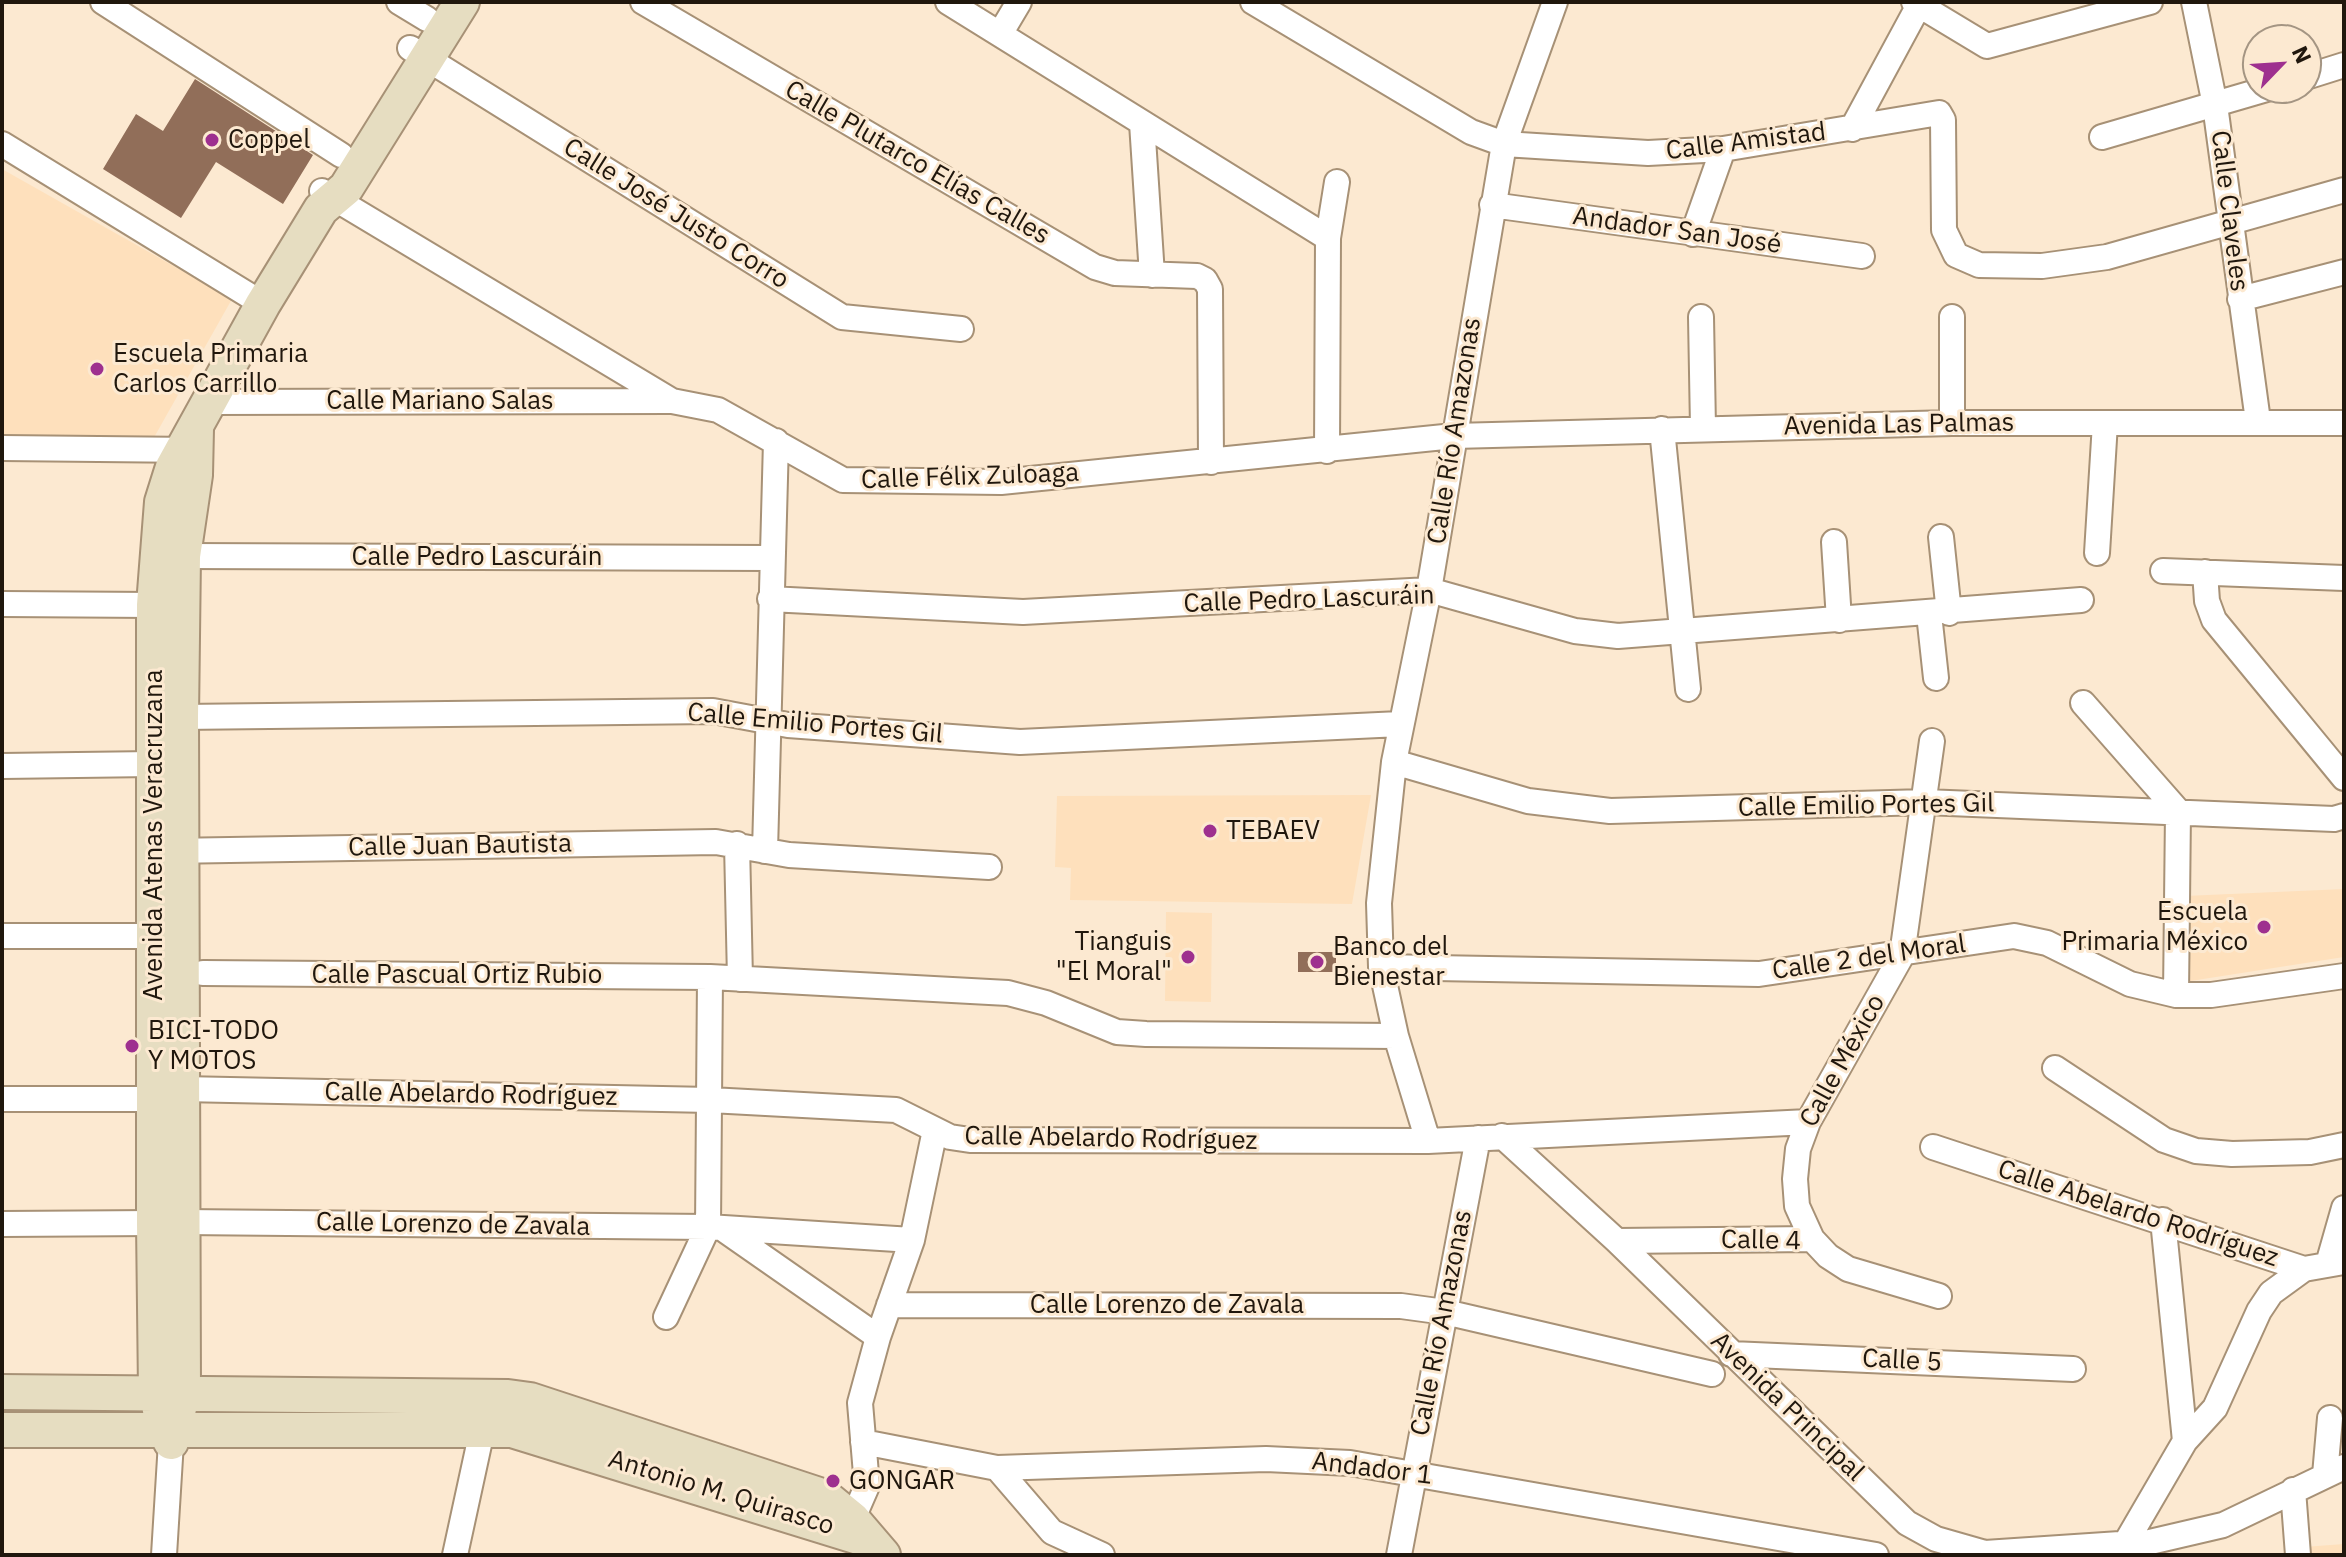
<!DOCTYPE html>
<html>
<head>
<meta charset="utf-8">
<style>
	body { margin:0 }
	#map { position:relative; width:2346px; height:1557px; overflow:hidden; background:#fce9d1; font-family:"IBM Plex Sans",sans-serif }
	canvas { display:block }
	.frame { position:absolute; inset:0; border:4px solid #20170d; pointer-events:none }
	.north { position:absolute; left:2242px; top:24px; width:80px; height:80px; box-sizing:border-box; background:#fce9d1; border:2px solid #a49583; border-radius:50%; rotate:65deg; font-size:22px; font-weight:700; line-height:32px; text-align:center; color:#20170d }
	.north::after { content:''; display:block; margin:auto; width:28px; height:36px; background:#9e308f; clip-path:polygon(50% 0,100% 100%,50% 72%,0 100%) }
</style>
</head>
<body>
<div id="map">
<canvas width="2346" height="1557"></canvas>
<div class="frame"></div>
<div class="north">N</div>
</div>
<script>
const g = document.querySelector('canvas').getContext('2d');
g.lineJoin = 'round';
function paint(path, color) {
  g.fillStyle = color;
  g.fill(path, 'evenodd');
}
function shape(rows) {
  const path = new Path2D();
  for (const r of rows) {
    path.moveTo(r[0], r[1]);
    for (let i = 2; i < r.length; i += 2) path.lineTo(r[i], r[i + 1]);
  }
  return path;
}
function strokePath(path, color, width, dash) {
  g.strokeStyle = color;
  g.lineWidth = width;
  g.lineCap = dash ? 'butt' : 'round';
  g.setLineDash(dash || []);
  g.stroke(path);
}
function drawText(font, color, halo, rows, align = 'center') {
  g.font = font + ' "IBM Plex Sans",sans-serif';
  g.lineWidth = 6;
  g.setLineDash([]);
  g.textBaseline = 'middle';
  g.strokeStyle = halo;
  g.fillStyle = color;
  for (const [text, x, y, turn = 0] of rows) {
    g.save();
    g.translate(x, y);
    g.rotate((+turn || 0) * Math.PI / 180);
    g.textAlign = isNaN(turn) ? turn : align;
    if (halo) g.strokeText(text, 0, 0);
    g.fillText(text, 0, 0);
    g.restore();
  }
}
paint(shape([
	[2,169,232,299,152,441,2,439],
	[1371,795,1352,904,1070,900,1071,868,1055,867,1057,796],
	[2344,889,2344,957,2184,982,2185,896],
	[1166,912,1212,913,1211,1002,1165,1001],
	[2344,1544,2344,1555,2304,1555,2304,1547]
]), '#fee0bc');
paint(shape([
	[2,1408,143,1408,143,1425,2,1424]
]), '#e2b7ad');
paint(shape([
	[195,79,313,155,283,204,216,162,181,218,103,169,136,114,163,131],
	[1298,952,1336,952,1336,972,1298,972]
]), '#916e59');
const minor = shape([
	[103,2,341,155],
	[399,2,427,19],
	[643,2,1095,267,1115,273,1197,276,1205,280,1210,289,1211,462],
	[948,2,1328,238],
	[1253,2,1471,132,1504,144,1648,153,1723,149,1939,113,1943,120,1944,230,1956,255,1979,265,2042,266,2107,257,2344,190],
	[1914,2,1987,46,2150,2],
	[2194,2,2215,105,2258,421],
	[1000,34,1019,2],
	[410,48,842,317,961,329],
	[2306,77,2344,65],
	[1142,123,1152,275],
	[1852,129,1919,5],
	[2102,137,2270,88],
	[2,144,263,304],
	[322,191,672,401,718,410,843,480,1001,482,1454,436,1952,423,2344,423],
	[1492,205,1862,256],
	[1693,234,1723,149],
	[2240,299,2344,272],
	[1701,317,1703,428],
	[208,402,669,401],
	[1952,423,1952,317],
	[1662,429,1688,689],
	[2,448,195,450],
	[1327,451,1328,238,1337,182],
	[1941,537,1949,613],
	[1834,542,1839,620],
	[2097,553,2105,423],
	[183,556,771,558],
	[2163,571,2344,578],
	[2205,572,2207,601,2214,620,2344,778],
	[770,599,1023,612,1429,590,1575,631,1618,636,2081,600],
	[2,604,154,605],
	[1929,614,1936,678],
	[2083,703,2178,811,2176,995],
	[181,717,713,711,788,725,1020,742,1400,724],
	[1932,741,1902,955,1808,1122,1798,1149,1795,1179,1797,1206,1812,1239,1828,1256,1848,1269,1939,1296],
	[1394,762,1528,801,1610,811,1925,802,2334,819,2344,816],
	[2,766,153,764],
	[737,844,740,979],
	[169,851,716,842,789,855,989,867],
	[765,851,776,441],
	[2,936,167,936],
	[1381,967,1759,974,2014,936,2047,943,2130,984,2176,995,2211,995,2344,976],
	[203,973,710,977,1008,993,1046,1003,1117,1032,1146,1034,1396,1036],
	[2055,1068,2164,1140,2196,1151,2232,1154,2310,1152,2344,1145],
	[182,1089,710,1100,896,1110,950,1137,970,1140,1428,1141,1808,1122],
	[2,1099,153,1099],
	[1502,1136,1617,1241,1907,1523,1936,1539,1985,1553,2150,1542,2223,1525,2344,1467],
	[1428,1141,1396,1036,1381,967,1379,903,1394,762,1429,590,1504,144,1555,2],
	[1933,1147,2304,1269,2344,1262],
	[2163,1220,2185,1441],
	[183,1222,708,1227,912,1240],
	[2,1224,154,1223],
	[726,1231,878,1337],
	[1617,1241,1812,1239],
	[2328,1264,2344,1208],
	[889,1305,1401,1306,1445,1312,1712,1374],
	[666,1317,708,1227,710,977],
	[1731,1354,2073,1369],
	[863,1442,997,1468,1266,1459,1350,1463,1876,1555],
	[997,1468,1052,1532,1102,1555],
	[2325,1475,2330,1418],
	[2293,1490,2298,1555],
	[847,1532,867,1486,860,1403,878,1337,912,1240,935,1130],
	[2125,1544,2185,1441,2215,1408,2259,1311,2271,1293,2304,1269],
	[164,1555,171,1442],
	[455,1555,485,1417],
	[1399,1555,1478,1138]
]);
const secondary = shape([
	[2,1392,508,1397,530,1400,825,1497,853,1520,883,1555],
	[2,1430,512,1430,865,1539],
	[171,1442,164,1429,156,1391,154,1223,154,605,162,502,173,467,263,304,321,209,346,188,462,2],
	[171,1442,183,1391,181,717,183,556,195,475,196,429]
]);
strokePath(minor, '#a79176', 28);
strokePath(secondary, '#a79176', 38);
strokePath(minor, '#fff', 24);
strokePath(secondary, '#e6ddc1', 34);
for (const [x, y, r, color] of [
	[212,140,8,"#9e308f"],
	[97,369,8,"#9e308f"],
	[1210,831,8,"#9e308f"],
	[2264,927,8,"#9e308f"],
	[1188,957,8,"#9e308f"],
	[1317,962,8,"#9e308f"],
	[132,1046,8,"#9e308f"],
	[833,1481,8,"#9e308f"]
]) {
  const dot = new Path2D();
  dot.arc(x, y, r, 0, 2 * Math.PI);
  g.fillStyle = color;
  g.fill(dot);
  strokePath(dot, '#fce9d1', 3);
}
drawText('26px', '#20170d', '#fce9d1', [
	["Coppel",228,140],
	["Escuela Primaria",113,354],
	["Carlos Carrillo",113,384],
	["TEBAEV",1226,831],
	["Escuela",2248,912,"right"],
	["Primaria México",2248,942,"right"],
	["Tianguis",1172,942,"right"],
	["\"El Moral\"",1172,972,"right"],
	["Banco del",1333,947],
	["Bienestar",1333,977],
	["BICI-TODO",148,1031],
	["Y MOTOS",148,1061],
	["GONGAR",849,1481]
], 'left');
drawText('26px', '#20170d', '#fce9d1', [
	["Calle Amistad",1746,142,-7],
	["Calle Plutarco Elías Calles",917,163,30],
	["Calle Claveles",2229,211,83],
	["Calle José Justo Corro",676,214,32],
	["Andador San José",1677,231,8],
	["Calle Mariano Salas",440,401],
	["Avenida Las Palmas",1899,425,-1],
	["Calle Río Amazonas",1455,431,-81],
	["Calle Félix Zuloaga",970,477,-2],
	["Calle Pedro Lascuráin",477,557],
	["Calle Pedro Lascuráin",1309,600,-2],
	["Calle Emilio Portes Gil",815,724,5],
	["Calle Emilio Portes Gil",1866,806,-1],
	["Avenida Atenas Veracruzana",154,835,-90],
	["Calle Juan Bautista",460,846,-1],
	["Calle 2 del Moral",1869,958,-8],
	["Calle Pascual Ortiz Rubio",457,975],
	["Calle México",1843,1061,-61],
	["Calle Abelardo Rodríguez",471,1095,1],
	["Calle Abelardo Rodríguez",1111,1139,1],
	["Calle Abelardo Rodríguez",2138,1214,18],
	["Calle Lorenzo de Zavala",453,1225,1],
	["Calle 4",1761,1241,1],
	["Calle Lorenzo de Zavala",1167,1305],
	["Calle Río Amazonas",1442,1323,-79],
	["Calle 5",1902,1361,3],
	["Avenida Principal",1787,1407,44],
	["Andador 1",1372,1469,7],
	["Antonio M. Quirasco",721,1493,17]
]);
</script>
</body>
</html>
